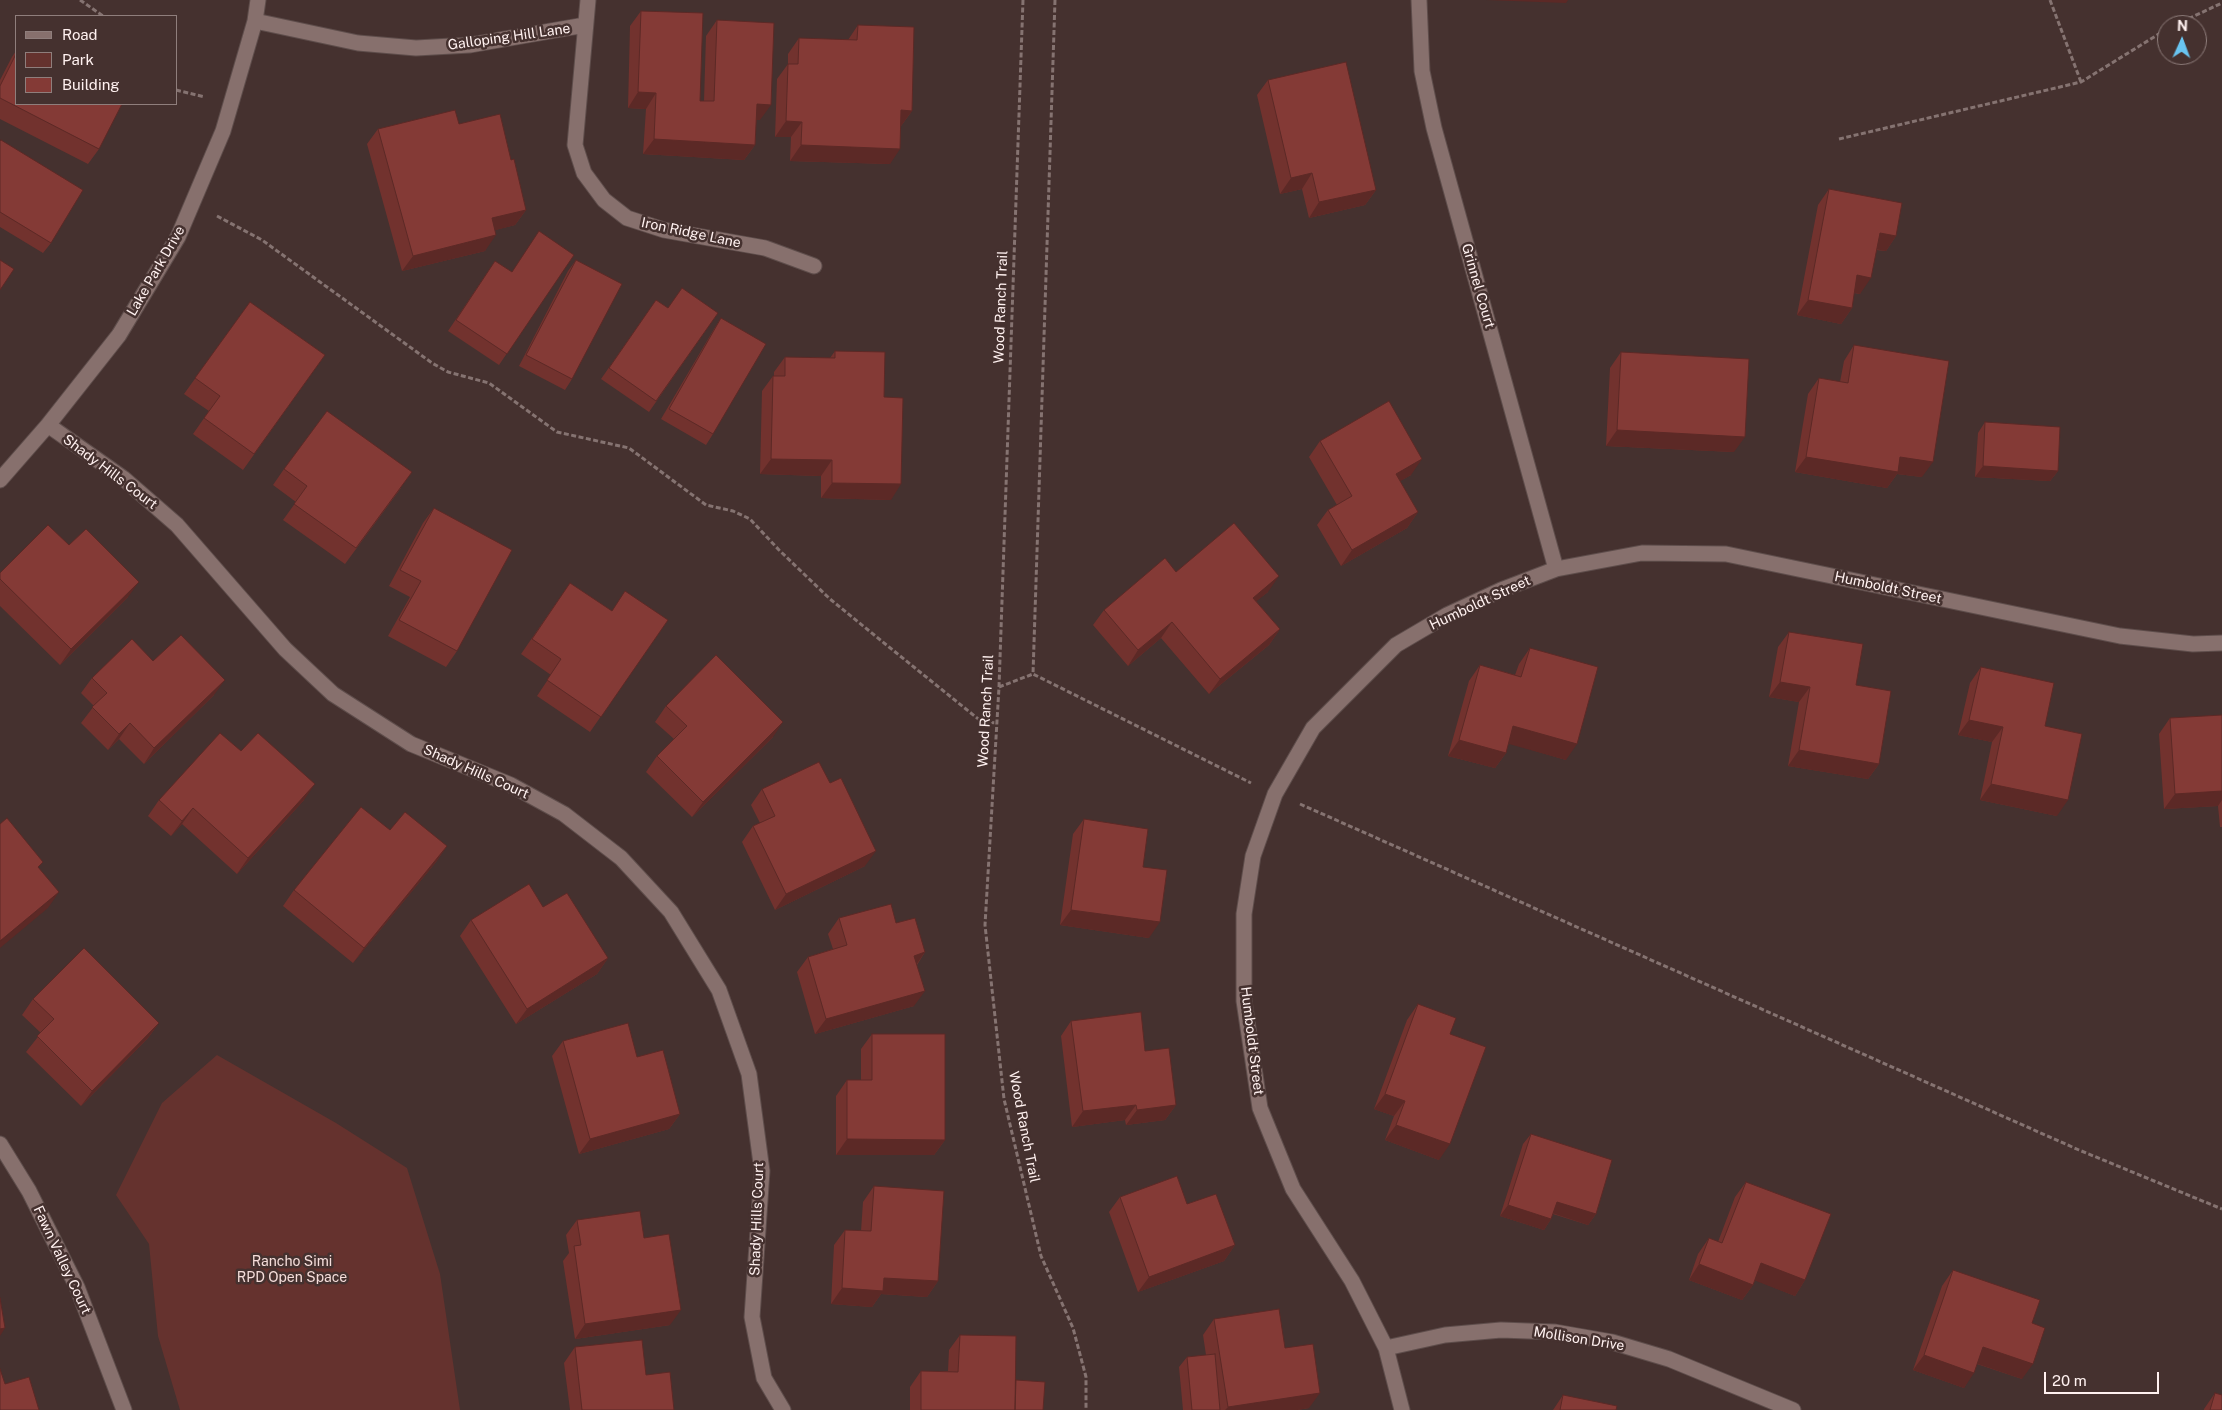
<!DOCTYPE html>
<html>
<head>
<meta charset="utf-8">
<style>
	body { margin:0 }
	#map { position:relative; width:2222px; height:1410px; overflow:hidden; background:#45312f; font-family:"Public Sans",sans-serif }
	canvas { display:block }
	.legend { position:absolute; left:15px; top:15px; width:162px; height:90px; box-sizing:border-box; background:#45312f; border:1px solid #8f7e7c; margin:0; padding:6px 9px; list-style:none; font-size:15px; color:#fff1f0 }
	.legend li { display:flex; align-items:center; gap:10px; height:25px }
	.legend b { width:25px; border:1px solid #8f7e7c }
	.north { position:absolute; left:2157px; top:15px; width:50px; height:50px; box-sizing:border-box; background:#45312f; border:1px solid #8f7e7c; border-radius:50%; rotate:2deg; font-size:14px; font-weight:700; line-height:20px; text-align:center; color:#fff1f0 }
	.north::after { content:''; display:block; margin:auto; width:18px; height:22px; background:#69c4f0; clip-path:polygon(50% 0,100% 100%,50% 72%,0 100%) }
	.scale { position:absolute; left:2044px; top:1372px; width:115px; height:22px; box-sizing:border-box; border:2px solid #fff1f0; border-top:0; padding-left:6px; font-size:15px; line-height:18px; white-space:nowrap; color:#fff1f0; -webkit-text-stroke:4px #45312f; paint-order:stroke }
</style>
</head>
<body>
<div id="map">
<canvas width="2222" height="1410"></canvas>
<ul class="legend">
<li><b style="height:6px;background:#87706d"></b>Road</li>
<li><b style="height:14px;background:#65322e"></b>Park</li>
<li><b style="height:14px;background:#843a36"></b>Building</li>
</ul>
<div class="north">N</div>
<div class="scale">20 m</div>
</div>
<script>
const g = document.querySelector('canvas').getContext('2d');
g.lineJoin = 'round';
function paint(path, color) {
  g.fillStyle = color;
  g.fill(path, 'evenodd');
}
function shape(rows) {
  const path = new Path2D();
  for (const r of rows) {
    path.moveTo(r[0], r[1]);
    for (let i = 2; i < r.length; i += 2) path.lineTo(r[i], r[i + 1]);
  }
  return path;
}
function strokePath(path, color, width, dash) {
  g.strokeStyle = color;
  g.lineWidth = width;
  g.lineCap = dash ? 'butt' : 'round';
  g.setLineDash(dash || []);
  g.stroke(path);
}
function drawText(font, color, halo, rows, align = 'center') {
  g.font = font + ' "Public Sans",sans-serif';
  g.lineWidth = 5;
  g.setLineDash([]);
  g.textBaseline = 'middle';
  g.strokeStyle = halo;
  g.fillStyle = color;
  for (const [text, x, y, turn = 0] of rows) {
    g.save();
    g.translate(x, y);
    g.rotate((+turn || 0) * Math.PI / 180);
    g.textAlign = isNaN(turn) ? turn : align;
    if (halo) g.strokeText(text, 0, 0);
    g.fillText(text, 0, 0);
    g.restore();
  }
}
paint(shape([
	[217,1055,336,1123,407,1168,440,1274,460,1410,180,1410,158,1336,149,1244,116,1195,162,1103]
]), '#65322e');
const street = shape([
	[588,0,575,145,584,173,604,200,627,218,664,230,765,248,814,266],
	[1419,0,1422,71,1434,128,1556,569],
	[255,21,358,43,416,48,470,45,585,25],
	[48,425,123,478,177,525,285,649,333,694,411,744,511,785,564,814,621,858,671,912,719,990,749,1074,762,1171,752,1317,764,1378,783,1410],
	[0,480,48,425,119,335,178,237,223,131,255,21,258,0],
	[0,1144,29,1191,77,1287,124,1410],
	[1386,1348,1445,1335,1501,1330,1555,1332,1612,1342,1669,1359,1793,1410],
	[1402,1410,1386,1348,1352,1281,1293,1189,1260,1108,1244,1001,1244,914,1253,856,1275,794,1313,728,1396,645,1447,615,1501,590,1556,569,1642,553,1726,554,2120,636,2193,644,2222,643]
]);
strokePath(street, '#5e4d4b', 17);
strokePath(shape([
	[80,0,103,16],
	[1023,0,999,687,985,925,1004,1099,1041,1256,1073,1328,1086,1377,1086,1410],
	[1055,0,1033,674,1251,783],
	[2050,0,2081,82],
	[2175,25,2222,3],
	[176,90,205,97],
	[1839,139,2081,82,2167,29],
	[217,216,262,240,432,363,448,372,489,383,557,432,629,448,706,505,733,511,750,519,779,550,830,599,889,647,982,722,997,723],
	[999,687,1033,674],
	[1300,804,2079,1150,2222,1209]
]), '#857371', 3, [5, 2.5]);
strokePath(street, '#87706d', 15);
paint(shape([
	[641,11,700,101,704,101,706,36,717,20,760,120,756,120,755,145,744,160,643,154,646,109,628,108,630,26],
	[858,25,912,111,901,126,890,164,790,161,791,137,775,137,777,79,788,64,788,54,799,38,848,40],
	[16,51,16,104,99,149,88,164,0,119,0,80,12,57],
	[1268,80,1376,190,1365,205,1309,218,1302,189,1280,194,1257,95],
	[459,124,511,160,526,210,515,225,495,230,485,251,402,271,367,144,378,129],
	[0,141,51,243,43,253,0,227],
	[1829,189,1896,236,1886,251,1876,250,1860,294,1854,293,1852,308,1841,324,1797,315,1818,205],
	[574,255,499,365,448,331,495,261,512,272],
	[576,260,572,379,565,390,519,366,568,271],
	[656,300,668,308,718,313,649,412,601,379],
	[250,302,325,355,243,470,193,434,209,411,184,394],
	[721,318,713,434,706,445,661,419,714,329],
	[1854,345,1922,477,1897,474,1887,488,1795,472,1808,394,1819,378,1840,382,1844,361],
	[835,351,884,397,891,500,821,498,821,476,760,474,762,391,773,376,774,376,774,372,785,357,830,358],
	[1621,352,1734,452,1606,446,1610,368],
	[1985,422,2058,471,2050,481,1975,477,1978,433],
	[1320,441,1411,475,1400,481,1418,512,1407,528,1341,566,1317,525,1328,510,1337,505,1309,457],
	[284,469,401,488,345,564,283,520,296,502,273,485],
	[434,508,457,651,446,667,388,636,410,597,389,586,423,523],
	[69,545,128,597,60,665,0,606,0,573],
	[1176,572,1268,592,1256,601,1280,629,1269,645,1209,694,1161,638,1128,666,1093,625,1104,610],
	[570,583,612,611,668,620,590,732,537,696,551,675,521,654],
	[1789,632,1856,685,1879,764,1868,779,1788,766,1799,702,1769,697,1778,647],
	[1530,648,1566,760,1508,743,1506,753,1495,768,1448,756,1469,681,1480,665,1515,675,1519,664],
	[153,661,214,695,144,764,119,739,108,750,81,723,94,706,81,693,92,678],
	[1981,667,2045,726,2057,816,1980,800,1992,742,1958,735,1970,683],
	[666,706,773,737,692,817,646,772,657,756,674,739,655,722],
	[2222,715,2222,827,2220,827,2218,806,2164,809,2159,734,2170,718],
	[241,751,304,800,237,874,182,824,171,836,148,816,159,800],
	[830,783,865,866,775,910,742,842,753,826,760,823,751,805,762,789],
	[1084,819,1143,867,1149,938,1060,925,1073,834],
	[447,846,436,862,353,963,283,906,294,890],
	[543,907,608,958,597,974,516,1024,460,936,471,920],
	[839,918,896,923,925,952,917,965,914,1006,815,1034,797,972,808,957,833,949,828,934],
	[33,999,159,1023,148,1038,81,1106,26,1052,41,1033,22,1015],
	[1418,1004,1450,1034,1439,1160,1385,1140,1394,1116,1374,1109,1407,1020],
	[1071,1021,1145,1051,1176,1105,1165,1120,1126,1125,1125,1120,1072,1127,1061,1036],
	[872,1034,945,1140,934,1155,836,1155,836,1096,847,1080,861,1080,861,1049],
	[563,1041,637,1057,680,1114,669,1129,579,1154,552,1056],
	[1531,1134,1596,1214,1588,1225,1553,1214,1551,1219,1544,1230,1500,1216,1523,1144],
	[1746,1182,1805,1280,1795,1296,1755,1280,1753,1285,1742,1300,1689,1280,1698,1254,1709,1238,1718,1242,1735,1197],
	[874,1186,938,1281,927,1297,881,1294,872,1307,831,1304,834,1245,845,1230,861,1231,863,1202],
	[1120,1197,1187,1204,1235,1245,1224,1261,1138,1292,1109,1212],
	[577,1220,644,1238,670,1325,575,1339,563,1261,569,1253,566,1235],
	[1953,1270,2032,1323,2022,1379,1977,1364,1964,1388,1913,1370,1942,1286],
	[1214,1319,1285,1348,1309,1408,1297,1410,1183,1410,1179,1367,1187,1357,1206,1355,1203,1335],
	[960,1335,1015,1380,1043,1410,910,1410,910,1387,921,1371,948,1371,949,1350],
	[575,1347,674,1410,570,1410,564,1363],
	[2215,1393,2222,1410,2204,1410,2204,1409],
	[1563,1395,1616,1410,1553,1410]
]), '#72322e');
paint(shape([
	[1486,0,1568,0,1566,3],
	[638,92,656,93,646,109,628,108],
	[757,104,771,105,760,120,746,120],
	[901,110,912,111,901,126,890,126],
	[786,121,802,122,791,137,775,137],
	[654,139,755,145,744,160,643,154],
	[801,145,900,149,890,164,790,161],
	[1312,173,1302,189,1280,194,1291,178],
	[1376,190,1365,205,1309,218,1319,202],
	[526,210,515,225,481,234,492,218],
	[1880,233,1896,236,1886,251,1869,248],
	[496,235,485,251,402,271,413,256],
	[1857,275,1871,278,1860,294,1847,291],
	[1808,300,1852,308,1841,324,1797,315],
	[1617,430,1745,437,1734,452,1606,446],
	[1806,457,1900,457,1933,462,1922,477,1897,474,1887,488,1795,472],
	[771,459,832,460,821,476,760,474],
	[1422,459,1411,475,1385,490,1396,474],
	[1983,466,2058,471,2050,481,1975,477],
	[832,483,901,484,891,500,821,498],
	[1418,512,1407,528,1341,566,1352,550],
	[1279,576,1268,592,1242,613,1253,598],
	[139,582,128,597,60,665,71,649],
	[1172,622,1161,638,1128,666,1138,650],
	[1280,629,1269,645,1209,694,1220,679],
	[225,680,214,695,144,764,154,748],
	[1780,682,1810,687,1799,702,1769,697],
	[1969,720,2003,727,1992,742,1958,735],
	[783,722,773,737,692,817,703,802],
	[130,723,119,739,108,750,119,734],
	[1513,726,1577,744,1566,760,1502,742],
	[1459,740,1506,753,1495,768,1448,756],
	[1799,750,1879,764,1868,779,1788,766],
	[315,784,304,800,237,874,248,858],
	[1991,784,2068,800,2057,816,1980,800],
	[2222,791,2222,800,2218,806,2164,809,2175,794],
	[193,808,182,824,171,836,182,821],
	[447,846,436,862,353,963,364,948],
	[876,851,865,866,775,910,786,894],
	[59,892,48,908,0,948,0,941],
	[1071,910,1160,922,1149,938,1060,925],
	[925,952,914,968,914,956],
	[608,958,597,974,516,1024,527,1009],
	[925,991,914,1006,815,1034,826,1019],
	[159,1023,148,1038,81,1106,92,1091],
	[1385,1094,1405,1101,1394,1116,1374,1109],
	[1136,1105,1125,1120,1072,1127,1083,1111],
	[1176,1105,1165,1120,1126,1125,1137,1110],
	[680,1114,669,1129,579,1154,590,1139],
	[1396,1125,1450,1144,1439,1160,1385,1140],
	[847,1139,945,1140,934,1155,836,1155],
	[1557,1202,1596,1214,1588,1225,1549,1212],
	[1508,1205,1551,1219,1544,1230,1500,1216],
	[1235,1245,1224,1261,1138,1292,1149,1277],
	[1761,1263,1805,1280,1795,1296,1751,1279],
	[1699,1264,1753,1285,1742,1300,1689,1280],
	[884,1278,938,1281,927,1297,881,1294,872,1307,831,1304,842,1288],
	[681,1310,670,1325,575,1339,585,1324],
	[5,1328,0,1336,0,1329],
	[1983,1347,2033,1364,2022,1379,1972,1362],
	[1924,1355,1974,1373,1964,1388,1913,1370],
	[1320,1393,1309,1408,1297,1410,1225,1410,1228,1407]
]), '#5c2926');
const building = shape([
	[641,11,703,13,700,101,714,101,717,20,774,23,771,105,757,104,755,145,654,139,656,93,638,92,641,11],
	[858,25,914,27,912,111,901,110,900,149,801,145,802,122,786,121,788,64,798,64,799,38,857,40,858,25],
	[16,54,16,104,122,104,99,149,0,98,0,86,16,54],
	[1346,62,1376,190,1319,202,1312,173,1291,178,1268,80,1346,62],
	[455,110,459,124,500,114,511,160,514,159,526,210,492,218,496,235,413,256,378,129,455,110],
	[1,140,83,190,51,243,0,212,0,141,1,140],
	[1829,189,1902,203,1896,236,1880,233,1871,278,1857,275,1852,308,1808,300,1829,189],
	[539,231,574,255,507,354,456,320,495,261,512,272,539,231],
	[0,260,14,269,0,290,0,260],
	[576,260,622,284,572,379,526,355,576,260],
	[682,288,718,313,656,401,609,368,656,300,668,308,682,288],
	[250,302,325,355,254,454,204,418,220,396,195,378,250,302],
	[721,318,766,344,713,434,669,409,721,318],
	[1854,345,1949,361,1933,462,1900,457,1898,472,1806,457,1819,378,1848,383,1854,345],
	[835,351,885,352,884,397,903,398,901,484,832,483,832,460,771,459,773,376,785,376,785,357,835,358,835,351],
	[1621,352,1749,359,1745,437,1617,430,1621,352],
	[1389,401,1422,459,1396,474,1418,512,1352,550,1328,510,1352,496,1320,441,1389,401],
	[327,411,412,472,356,548,294,504,307,486,284,469,327,411],
	[1985,422,2060,427,2058,471,1983,466,1985,422],
	[434,508,512,550,457,651,399,620,421,581,400,570,434,508],
	[1234,523,1279,576,1253,598,1280,629,1220,679,1172,622,1138,650,1104,610,1165,558,1176,572,1234,523],
	[48,525,69,545,86,529,139,582,71,649,0,579,0,573,48,525],
	[570,583,612,611,625,591,668,620,601,717,547,680,561,659,532,639,570,583],
	[1789,632,1863,644,1856,685,1891,691,1879,764,1799,750,1810,687,1780,682,1789,632],
	[181,635,225,680,154,748,130,723,119,734,92,707,107,693,92,678,132,639,153,661,181,635],
	[1530,648,1598,667,1577,744,1513,726,1506,753,1459,740,1480,665,1521,677,1530,648],
	[716,655,783,722,703,802,657,756,687,726,666,706,716,655],
	[1981,667,2054,683,2045,726,2082,734,2068,800,1991,784,2003,727,1969,720,1981,667],
	[2222,715,2222,791,2175,794,2170,718,2222,715],
	[220,733,241,751,258,733,315,784,248,858,193,808,182,821,159,800,220,733],
	[819,762,830,783,841,778,876,851,786,894,753,826,775,816,762,789,819,762],
	[361,807,390,830,405,812,447,846,364,948,294,890,361,807],
	[7,818,43,862,38,867,59,892,0,941,0,824,7,818],
	[1084,819,1148,829,1143,867,1167,870,1160,922,1071,910,1084,819],
	[529,884,543,907,567,893,608,958,527,1009,471,920,529,884],
	[891,904,896,923,915,918,925,952,914,956,925,991,826,1019,808,957,847,945,839,918,891,904],
	[84,948,159,1023,92,1091,37,1036,54,1019,33,999,84,948],
	[1418,1004,1456,1018,1450,1034,1486,1047,1450,1144,1396,1125,1405,1101,1385,1094,1418,1004],
	[1141,1012,1145,1051,1169,1048,1176,1105,1137,1110,1136,1105,1083,1111,1071,1021,1141,1012],
	[628,1023,637,1057,663,1050,680,1114,590,1139,563,1041,628,1023],
	[872,1034,945,1034,945,1140,847,1139,847,1080,872,1080,872,1034],
	[1531,1134,1612,1160,1596,1214,1557,1202,1551,1219,1508,1205,1531,1134],
	[1177,1176,1187,1204,1216,1194,1235,1245,1149,1277,1120,1197,1177,1176],
	[1746,1182,1831,1214,1805,1280,1761,1263,1753,1285,1699,1264,1709,1238,1722,1243,1746,1182],
	[874,1186,944,1191,938,1281,884,1278,883,1291,842,1288,845,1230,871,1231,874,1186],
	[640,1211,644,1238,669,1234,681,1310,585,1324,574,1246,581,1245,577,1220,640,1211],
	[1953,1270,2040,1300,2032,1323,2045,1328,2033,1364,1983,1347,1974,1373,1924,1355,1953,1270],
	[0,1298,5,1328,0,1329,0,1298],
	[1279,1309,1285,1348,1313,1344,1320,1393,1228,1407,1214,1319,1279,1309],
	[960,1335,1016,1336,1015,1410,921,1410,921,1371,958,1372,960,1335],
	[642,1340,646,1375,670,1372,674,1410,582,1410,575,1347,642,1340],
	[1215,1354,1220,1410,1192,1410,1187,1357,1215,1354],
	[0,1369,5,1384,29,1377,39,1410,0,1410,0,1369],
	[1016,1380,1045,1382,1043,1410,1015,1410,1016,1380],
	[2215,1393,2222,1395,2222,1410,2210,1410,2215,1393],
	[1563,1395,1617,1406,1616,1410,1560,1410,1563,1395]
]);
paint(building, '#843a36');
strokePath(building, '#5c2926', 1);
drawText('14px', '#fff1f0', '#45312f', [
	["Galloping Hill Lane",509,37,-8],
	["Iron Ridge Lane",691,233,12],
	["Lake Park Drive",156,271,-60],
	["Grinnel Court",1478,286,74],
	["Wood Ranch Trail",1001,307,-88],
	["Shady Hills Court",110,472,37],
	["Humboldt Street",1888,588,12],
	["Humboldt Street",1480,603,-25],
	["Wood Ranch Trail",986,711,-87],
	["Shady Hills Court",476,772,24],
	["Humboldt Street",1252,1041,83],
	["Wood Ranch Trail",1024,1127,79],
	["Shady Hills Court",757,1219,-88],
	["Fawn Valley Court",62,1260,65],
	["Mollison Drive",1579,1339,9]
]);
drawText('14px', '#f5ddda', '#45312f', [
	["Rancho Simi",292,1262],
	["RPD Open Space",292,1278]
]);
</script>
</body>
</html>
